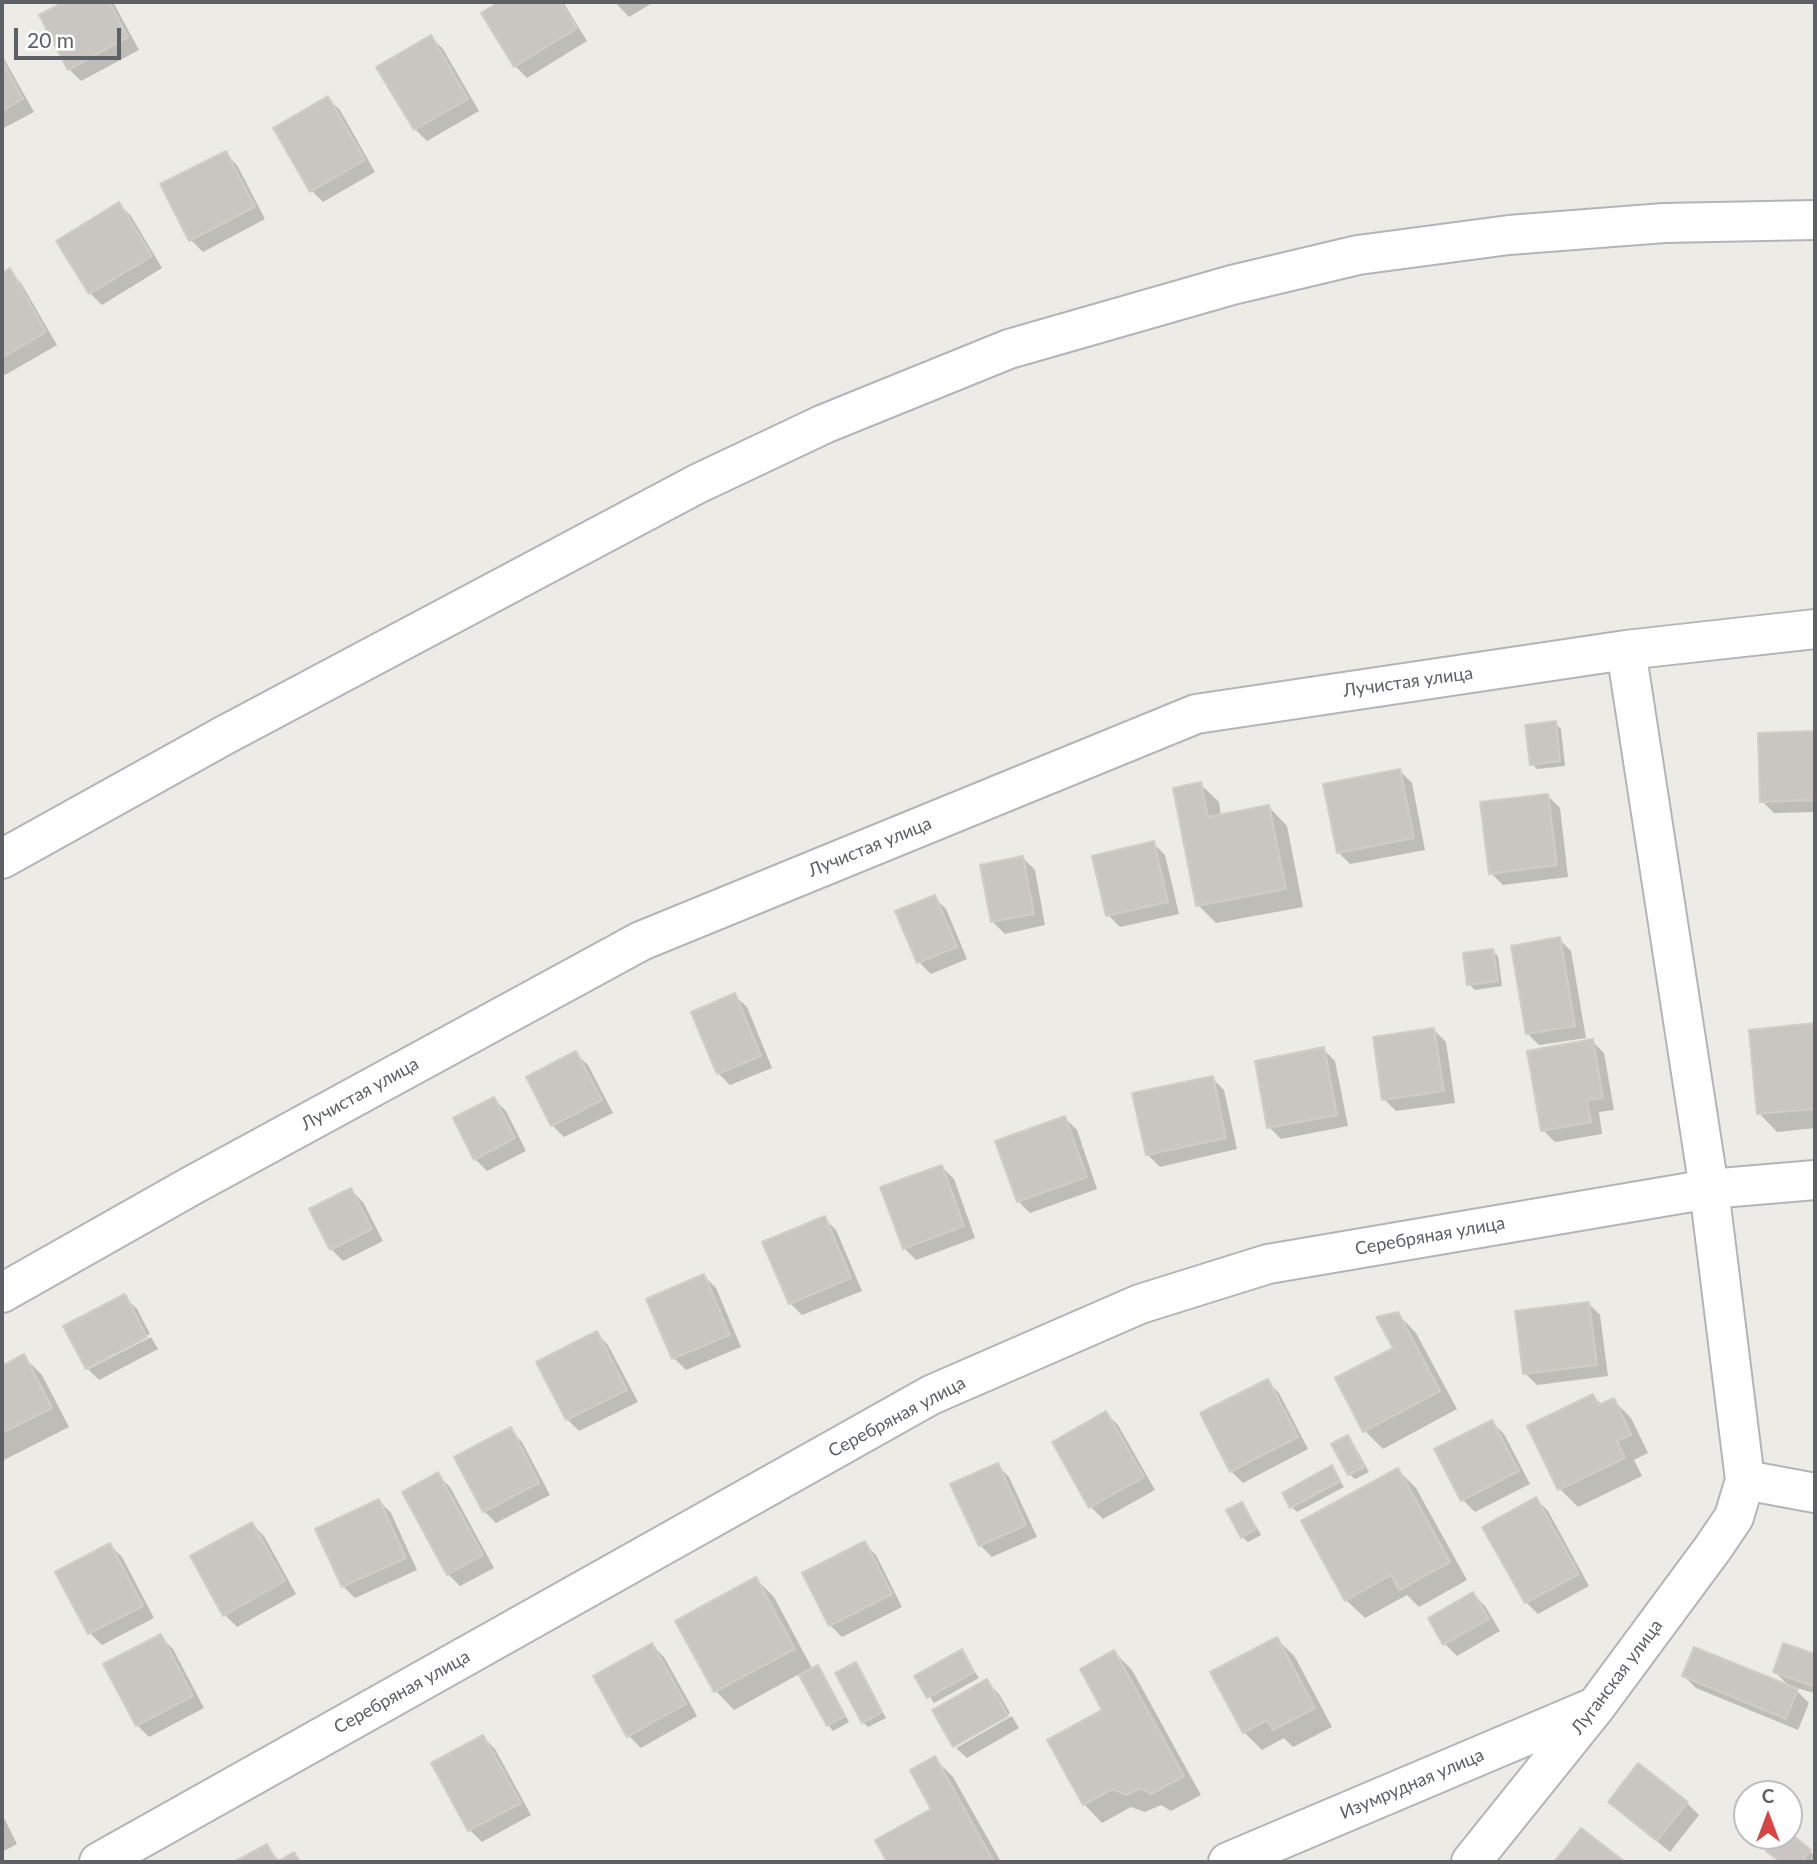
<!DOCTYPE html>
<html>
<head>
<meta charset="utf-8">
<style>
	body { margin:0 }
	#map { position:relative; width:1817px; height:1864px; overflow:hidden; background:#edebe5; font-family:Lato,sans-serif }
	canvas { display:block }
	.frame { position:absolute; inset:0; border:4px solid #5d6064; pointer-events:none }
	.north { position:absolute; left:1733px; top:1780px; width:70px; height:70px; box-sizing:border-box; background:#fff; border:2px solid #bebfc1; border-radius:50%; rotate:0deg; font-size:19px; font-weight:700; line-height:28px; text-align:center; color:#5d6064 }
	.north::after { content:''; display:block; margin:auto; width:24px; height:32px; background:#d64443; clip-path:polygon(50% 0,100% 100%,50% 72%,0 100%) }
	.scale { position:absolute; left:14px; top:28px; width:107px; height:32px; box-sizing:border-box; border:4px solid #5d6064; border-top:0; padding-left:9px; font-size:21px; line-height:24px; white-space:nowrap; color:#5d6064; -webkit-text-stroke:5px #fff; paint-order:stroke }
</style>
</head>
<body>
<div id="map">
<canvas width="1817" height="1864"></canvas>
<div class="frame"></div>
<div class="north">С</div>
<div class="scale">20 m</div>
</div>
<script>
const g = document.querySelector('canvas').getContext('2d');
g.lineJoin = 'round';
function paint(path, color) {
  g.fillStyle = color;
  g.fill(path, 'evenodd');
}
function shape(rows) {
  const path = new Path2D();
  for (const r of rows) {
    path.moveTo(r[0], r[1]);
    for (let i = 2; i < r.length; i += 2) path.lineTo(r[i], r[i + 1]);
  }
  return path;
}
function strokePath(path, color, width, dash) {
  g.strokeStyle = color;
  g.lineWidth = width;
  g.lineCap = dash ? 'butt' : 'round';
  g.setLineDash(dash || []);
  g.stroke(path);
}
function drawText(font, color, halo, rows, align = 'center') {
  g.font = font + ' Lato,sans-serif';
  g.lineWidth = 5;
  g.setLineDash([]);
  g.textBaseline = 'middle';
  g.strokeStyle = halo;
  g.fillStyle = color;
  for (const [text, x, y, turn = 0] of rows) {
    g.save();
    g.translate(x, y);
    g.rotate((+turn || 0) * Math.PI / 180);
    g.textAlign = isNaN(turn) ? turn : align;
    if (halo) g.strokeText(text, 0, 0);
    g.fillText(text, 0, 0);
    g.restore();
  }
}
paint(shape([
	[67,2,113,2,139,50,81,81,69,69,41,16],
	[502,2,563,2,587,41,527,78,515,66,483,14],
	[615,2,654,2,629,17],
	[431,37,443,49,479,111,427,141,415,129],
	[2,55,34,112,2,129],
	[328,99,340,110,375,172,323,202,311,190],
	[225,153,237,165,265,219,203,252,191,240],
	[119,204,131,216,162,268,102,305,90,293,58,241],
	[9,271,21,283,57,345,5,375,2,372,2,275],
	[1555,723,1561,729,1565,766,1537,769,1532,764],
	[1815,733,1815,812,1774,813,1762,801,1759,735],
	[1400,771,1412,783,1425,850,1350,864,1338,852],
	[1200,784,1219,802,1221,816,1269,807,1287,826,1303,907,1216,923,1198,905],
	[1548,796,1560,808,1568,877,1503,885,1491,873],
	[1153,843,1165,855,1179,914,1120,927,1108,915],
	[1023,858,1035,870,1045,925,1005,934,993,922],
	[934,897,946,909,967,959,931,974,919,962],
	[1559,939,1571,951,1586,1038,1539,1045,1527,1033],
	[1492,951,1498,956,1502,986,1475,990,1469,984],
	[735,996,747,1007,772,1068,730,1085,718,1073],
	[1815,1025,1815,1128,1777,1132,1759,1113,1751,1031],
	[1434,1030,1446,1042,1455,1103,1396,1111,1384,1099],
	[1592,1041,1604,1053,1614,1110,1599,1112,1602,1134,1555,1142,1543,1130],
	[1323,1049,1335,1061,1348,1126,1281,1139,1269,1127],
	[576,1054,588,1065,613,1113,564,1137,552,1125,528,1078],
	[1212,1078,1224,1090,1237,1149,1160,1167,1148,1155],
	[494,1099,506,1111,526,1151,487,1171,475,1159],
	[1065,1118,1077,1130,1097,1189,1030,1213,1018,1201],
	[942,1167,954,1179,975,1238,916,1260,904,1248],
	[351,1190,363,1202,383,1241,343,1261,331,1249],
	[824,1218,836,1230,862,1291,802,1315,790,1303,765,1243],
	[704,1276,716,1288,741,1347,686,1370,674,1358,649,1299],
	[125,1297,137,1309,150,1334,89,1365,89,1369,151,1337,158,1349,99,1380,87,1368],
	[1588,1303,1600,1315,1608,1376,1537,1385,1525,1373],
	[1398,1314,1416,1333,1457,1409,1383,1449,1365,1431,1395,1348],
	[596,1333,608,1345,638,1402,579,1431,567,1419],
	[23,1356,42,1375,69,1427,2,1461,2,1368],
	[1267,1381,1279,1393,1308,1449,1243,1483,1231,1471],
	[1593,1396,1602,1405,1613,1400,1631,1418,1648,1453,1634,1460,1642,1476,1578,1507,1560,1489],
	[1106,1413,1118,1425,1155,1490,1103,1519,1091,1507],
	[1492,1422,1504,1434,1530,1484,1475,1512,1463,1500],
	[510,1430,522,1442,550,1495,496,1523,484,1511],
	[1347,1437,1353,1443,1369,1472,1355,1479,1349,1474],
	[997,1465,1009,1477,1037,1537,992,1557,980,1545],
	[1331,1467,1344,1487,1297,1512,1292,1507],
	[1398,1470,1416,1488,1467,1580,1419,1607,1407,1595,1365,1618,1346,1600],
	[438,1475,450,1487,494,1568,460,1586,448,1574],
	[1536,1499,1548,1511,1589,1586,1538,1614,1526,1602],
	[379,1501,391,1513,417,1570,355,1598,343,1586],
	[1241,1504,1247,1510,1261,1535,1248,1542,1242,1537],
	[252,1524,264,1536,296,1594,237,1627,225,1615,193,1557],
	[864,1543,876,1555,902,1607,842,1637,830,1625],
	[110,1545,122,1557,154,1618,102,1645,90,1633,58,1573],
	[756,1579,774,1597,813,1670,817,1667,823,1673,849,1722,833,1731,828,1725,801,1673,734,1710,716,1691,678,1622],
	[1473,1594,1485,1606,1500,1631,1457,1656,1445,1644,1430,1619],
	[161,1637,173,1649,204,1708,149,1737,137,1725],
	[1277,1639,1295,1657,1332,1727,1293,1747,1284,1738,1262,1750,1244,1732],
	[652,1645,664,1657,697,1716,641,1748,629,1736],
	[1784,1645,1815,1655,1815,1693,1789,1686,1775,1672],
	[961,1651,979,1678,934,1703,917,1677],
	[1114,1652,1132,1670,1201,1795,1171,1811,1161,1805,1145,1812,1131,1807,1102,1823,1084,1804,1105,1711],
	[855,1664,861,1670,886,1718,868,1727,863,1722],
	[1684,1676,1797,1691,1809,1703,1798,1730,1696,1688],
	[987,1682,999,1694,1010,1713,956,1744,956,1748,935,1711],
	[1012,1716,1019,1728,967,1758,956,1748],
	[483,1737,495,1749,531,1815,482,1842,470,1830,433,1764],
	[934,1758,953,1777,1001,1862,889,1862,877,1841,933,1810],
	[1610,1802,1687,1803,1699,1815,1670,1852],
	[2,1814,17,1844,2,1852],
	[1789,1835,1815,1856,1810,1862,1781,1862,1774,1856,1780,1836],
	[266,1847,281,1862,294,1854,302,1862,238,1862]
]), '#0003');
const building = shape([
	[64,2,109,2,128,37,68,70,39,15,64,2],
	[499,2,560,2,577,28,514,67,481,13,499,2],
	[431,35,468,99,414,130,376,67,431,35],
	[2,60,23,99,2,111,2,60],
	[328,96,365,160,310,192,273,128,328,96],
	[226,151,255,207,189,241,160,184,226,151],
	[119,202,152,256,89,294,56,241,119,202],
	[10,268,46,332,2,358,2,273,10,268],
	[1556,721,1560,761,1530,765,1525,725,1556,721],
	[1815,731,1815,800,1760,802,1758,733,1815,731],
	[1400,769,1414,838,1337,853,1323,784,1400,769],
	[1201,782,1208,817,1269,805,1286,889,1196,906,1173,788,1201,782],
	[1548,794,1557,865,1489,874,1480,802,1548,794],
	[1154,841,1168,902,1106,916,1092,856,1154,841],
	[1023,856,1034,914,991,922,980,865,1023,856],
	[935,895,957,947,917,963,895,911,935,895],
	[1560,937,1575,1026,1526,1034,1511,946,1560,937],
	[1493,949,1498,981,1467,985,1463,953,1493,949],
	[735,993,761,1056,717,1074,691,1012,735,993],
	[1815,1023,1815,1109,1757,1114,1749,1030,1815,1023],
	[1434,1028,1444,1091,1382,1100,1373,1037,1434,1028],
	[1593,1039,1603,1098,1587,1100,1591,1122,1541,1131,1527,1051,1593,1039],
	[1324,1047,1337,1115,1267,1128,1255,1061,1324,1047],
	[576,1051,602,1100,551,1126,526,1077,576,1051],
	[1213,1076,1226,1138,1146,1155,1132,1093,1213,1076],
	[494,1097,515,1138,474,1160,453,1118,494,1097],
	[1065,1116,1087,1177,1017,1202,995,1141,1065,1116],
	[942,1165,964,1226,903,1249,880,1187,942,1165],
	[351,1188,372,1229,330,1250,309,1209,351,1188],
	[825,1216,851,1278,789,1304,762,1242,825,1216],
	[704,1274,730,1335,672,1359,646,1299,704,1274],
	[125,1294,147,1337,86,1369,63,1326,125,1294],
	[1589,1302,1597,1365,1523,1374,1515,1311,1589,1302],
	[1398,1312,1440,1391,1363,1432,1335,1378,1393,1348,1376,1317,1398,1312],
	[597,1331,627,1390,566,1420,536,1362,597,1331],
	[24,1354,52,1408,2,1433,2,1366,24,1354],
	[1268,1379,1298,1437,1230,1472,1200,1413,1268,1379],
	[1593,1394,1598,1405,1614,1398,1631,1435,1617,1441,1625,1458,1558,1490,1527,1426,1593,1394],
	[1106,1411,1144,1477,1089,1508,1052,1442,1106,1411],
	[1492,1420,1519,1471,1461,1501,1434,1449,1492,1420],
	[511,1427,539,1483,483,1512,454,1457,511,1427],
	[1348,1435,1364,1467,1348,1475,1331,1444,1348,1435],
	[998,1463,1026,1525,979,1546,950,1484,998,1463],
	[1332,1465,1340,1481,1290,1508,1282,1493,1332,1465],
	[1398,1468,1450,1562,1399,1590,1391,1575,1345,1601,1301,1521,1398,1468],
	[438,1472,483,1555,447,1575,402,1492,438,1472],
	[1536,1497,1579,1574,1525,1603,1482,1527,1536,1497],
	[379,1499,406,1558,342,1587,315,1529,379,1499],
	[1242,1502,1256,1529,1241,1538,1226,1510,1242,1502],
	[252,1522,285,1581,223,1616,190,1556,252,1522],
	[865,1541,892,1594,829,1626,802,1573,865,1541],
	[110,1543,143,1606,88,1634,55,1572,110,1543],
	[756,1577,795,1649,714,1692,675,1621,756,1577],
	[1473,1592,1489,1619,1443,1645,1428,1618,1473,1592],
	[161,1634,193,1696,136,1726,103,1664,161,1634],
	[1277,1637,1315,1708,1273,1730,1267,1720,1243,1733,1210,1672,1277,1637],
	[652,1643,686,1704,627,1737,593,1676,652,1643],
	[1783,1643,1815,1654,1815,1687,1773,1672,1783,1643],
	[1694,1647,1798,1689,1786,1719,1682,1676,1694,1647],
	[962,1649,974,1672,927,1698,914,1676,962,1649],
	[1114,1650,1184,1776,1151,1794,1141,1788,1126,1795,1112,1789,1083,1805,1047,1740,1102,1710,1080,1669,1114,1650],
	[856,1662,882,1712,862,1723,835,1673,856,1662],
	[818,1665,845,1716,827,1726,799,1675,818,1665],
	[987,1679,1008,1716,953,1747,932,1710,987,1679],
	[483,1735,521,1803,468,1831,431,1763,483,1735],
	[935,1756,994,1862,887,1862,875,1840,931,1809,910,1770,935,1756],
	[1638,1763,1688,1802,1657,1841,1608,1802,1638,1763],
	[1581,1828,1625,1862,1554,1862,1581,1828],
	[1789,1832,1811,1850,1801,1862,1780,1862,1766,1851,1778,1836,1789,1836,1789,1832],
	[267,1844,277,1862,294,1852,300,1862,234,1862,267,1844]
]);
paint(building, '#c9c6c2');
strokePath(building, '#d1ccc4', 2);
const minor = shape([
	[2,1293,191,1186,641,941,1196,714,1626,650,1815,629],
	[1745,1480,1815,1493],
	[99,1862,931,1395,1140,1304,1268,1264,1709,1189,1815,1180],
	[1228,1862,1592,1708],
	[1471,1862,1597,1705,1713,1548,1734,1517,1745,1480,1709,1189,1626,650]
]);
const secondary = shape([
	[2,859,223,736,697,484,824,424,1009,349,1232,285,1358,255,1509,235,1664,223,1815,220]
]);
strokePath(minor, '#b2b5b8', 42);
strokePath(secondary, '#b1b4b8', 42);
strokePath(minor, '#fff', 38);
strokePath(secondary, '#fff', 38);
drawText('18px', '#5d6064', '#fff', [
	["Лучистая улица",1408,682,-8],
	["Лучистая улица",870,847,-22],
	["Лучистая улица",360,1094,-29],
	["Серебряная улица",1430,1236,-10],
	["Серебряная улица",897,1417,-28],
	["Луганская улица",1617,1677,-53],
	["Серебряная улица",402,1692,-29],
	["Изумрудная улица",1412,1784,-23]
]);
</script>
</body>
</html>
